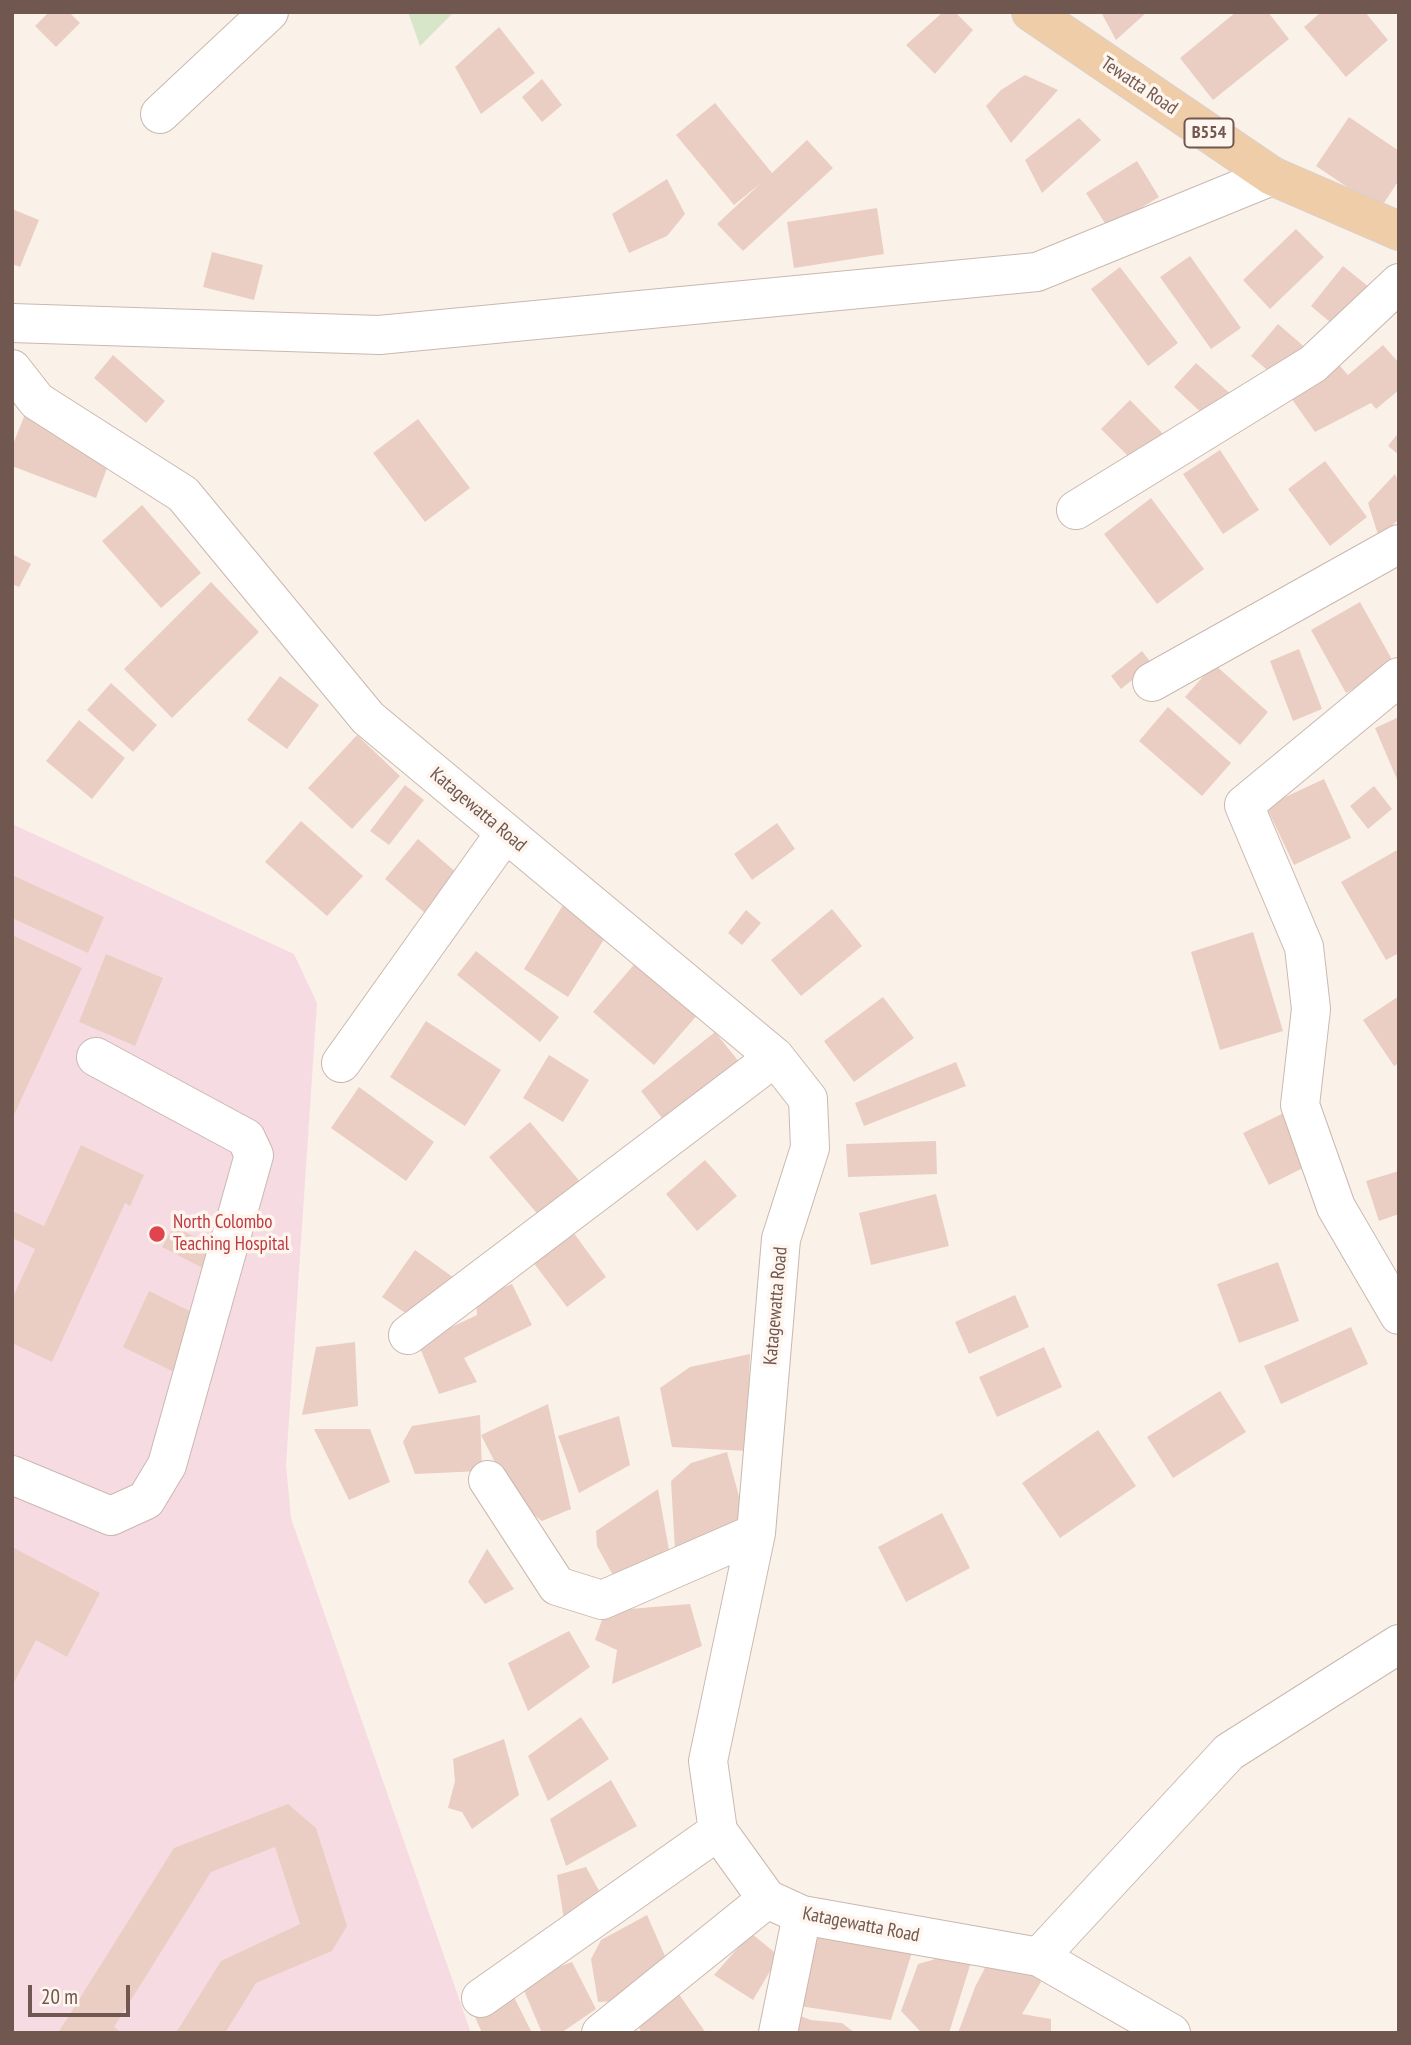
<!DOCTYPE html>
<html>
<head>
<meta charset="utf-8">
<style>
	body { margin:0 }
	#map { position:relative; width:1411px; height:2045px; overflow:hidden; background:#faf1e8; font-family:"PT Sans Narrow",sans-serif }
	canvas { display:block }
	.frame { position:absolute; inset:0; border:14px solid #70574f; pointer-events:none }
	.scale { position:absolute; left:28px; top:1985px; width:102px; height:32px; box-sizing:border-box; border:4px solid #70574f; border-top:0; padding-left:9px; font-size:21px; line-height:24px; white-space:nowrap; color:#70574f; -webkit-text-stroke:5px #fdf5ee; paint-order:stroke }
</style>
</head>
<body>
<div id="map">
<canvas width="1411" height="2045"></canvas>
<div class="frame"></div>
<div class="scale">20 m</div>
</div>
<script>
const g = document.querySelector('canvas').getContext('2d');
g.lineJoin = 'round';
function paint(path, color) {
  g.fillStyle = color;
  g.fill(path, 'evenodd');
}
function shape(rows) {
  const path = new Path2D();
  for (const r of rows) {
    path.moveTo(r[0], r[1]);
    for (let i = 2; i < r.length; i += 2) path.lineTo(r[i], r[i + 1]);
  }
  return path;
}
function strokePath(path, color, width, dash) {
  g.strokeStyle = color;
  g.lineWidth = width;
  g.lineCap = dash ? 'butt' : 'round';
  g.setLineDash(dash || []);
  g.stroke(path);
}
function drawText(font, color, halo, rows, align = 'center') {
  g.font = font + ' "PT Sans Narrow",sans-serif';
  g.lineWidth = 7;
  g.setLineDash([]);
  g.textBaseline = 'middle';
  g.strokeStyle = halo;
  g.fillStyle = color;
  for (const [text, x, y, turn = 0] of rows) {
    g.save();
    g.translate(x, y);
    g.rotate((+turn || 0) * Math.PI / 180);
    g.textAlign = isNaN(turn) ? turn : align;
    if (halo) g.strokeText(text, 0, 0);
    g.fillText(text, 0, 0);
    g.restore();
  }
}
paint(shape([
	[12,824,294,954,317,1003,286,1465,291,1518,471,2033,12,2033]
]), '#f6dce2');
paint(shape([
	[408,12,454,12,420,46]
]), '#d7e5c8');
paint(shape([
	[49,12,69,12,80,23,56,47,35,26],
	[943,12,955,12,973,30,935,74,906,45],
	[1101,12,1147,12,1116,40],
	[1236,12,1268,12,1289,39,1213,100,1180,58],
	[1321,12,1365,12,1388,40,1346,77,1304,27],
	[499,27,535,73,481,114,455,67],
	[1025,75,1058,90,1011,143,986,106,1001,90],
	[542,79,562,105,542,122,522,97],
	[715,103,772,173,807,140,833,168,743,251,717,224,761,183,734,205,676,135],
	[1349,117,1399,151,1399,180,1380,209,1316,166],
	[1079,118,1101,140,1042,193,1025,160],
	[1137,161,1159,197,1108,228,1086,193],
	[667,179,685,214,667,236,629,253,612,214],
	[877,208,884,254,794,268,787,222],
	[12,209,39,220,20,267,12,264],
	[1296,229,1324,257,1270,309,1243,280],
	[212,252,263,265,254,300,203,287],
	[1190,256,1241,328,1211,349,1160,277],
	[1343,266,1369,287,1337,328,1311,306],
	[1120,267,1178,343,1148,366,1091,289],
	[1278,324,1307,349,1280,381,1251,356],
	[1383,345,1399,363,1399,390,1376,409,1371,403,1315,432,1289,395,1332,357,1348,375],
	[113,355,165,401,146,423,94,378],
	[1196,363,1234,397,1211,422,1174,387],
	[31,399,120,433,96,498,12,466,12,447],
	[1130,400,1175,446,1146,474,1101,429],
	[418,419,470,488,425,522,373,453],
	[1399,432,1399,455,1388,446],
	[1220,450,1259,510,1223,534,1183,474],
	[1325,461,1367,517,1330,546,1288,489],
	[1395,474,1399,483,1399,519,1379,538,1368,503],
	[1151,498,1204,569,1157,604,1104,534],
	[142,505,201,573,161,608,102,541],
	[12,554,31,564,19,587,12,584],
	[211,582,259,632,172,718,124,669],
	[1360,602,1395,665,1346,693,1311,630],
	[1299,649,1322,709,1293,721,1270,661],
	[1142,651,1152,664,1121,689,1111,676],
	[1214,664,1268,712,1240,745,1185,697],
	[280,676,319,705,287,749,247,720],
	[111,683,157,725,133,752,87,710],
	[1168,707,1231,763,1202,796,1139,741],
	[1399,717,1399,784,1375,728],
	[79,720,125,758,92,799,46,761],
	[357,735,400,776,352,829,308,788],
	[1324,779,1351,838,1294,865,1266,806],
	[405,785,424,800,389,845,370,831],
	[1374,786,1392,809,1368,829,1350,806],
	[301,821,363,876,327,916,265,862],
	[777,823,795,849,752,880,734,854],
	[418,839,458,874,425,913,385,879],
	[1399,849,1399,953,1386,960,1341,882],
	[12,875,104,917,88,953,12,918],
	[563,905,608,933,568,997,524,969],
	[832,909,862,946,801,996,771,960],
	[746,910,761,923,742,945,728,933],
	[1253,932,1283,1031,1220,1050,1191,952],
	[12,935,82,968,12,1119],
	[476,951,559,1017,540,1042,457,975],
	[645,952,705,1006,654,1065,593,1012],
	[106,954,163,978,135,1046,79,1022],
	[1399,996,1399,1063,1394,1066,1363,1020],
	[883,997,914,1038,854,1082,824,1041],
	[426,1021,501,1070,465,1126,390,1077],
	[715,1032,740,1063,665,1122,641,1091],
	[549,1055,589,1080,563,1122,523,1098],
	[956,1062,966,1086,864,1126,855,1103],
	[359,1087,434,1142,406,1181,331,1128],
	[1300,1105,1325,1157,1269,1185,1243,1133],
	[530,1122,587,1190,546,1224,489,1157],
	[936,1141,937,1174,848,1177,846,1144],
	[81,1145,144,1175,130,1206,125,1203,52,1362,12,1343,12,1299,35,1249,12,1238,12,1211,44,1226],
	[705,1160,737,1196,697,1231,666,1194],
	[1399,1171,1399,1214,1379,1221,1366,1181],
	[936,1194,949,1246,871,1265,859,1213],
	[174,1226,233,1257,222,1278,162,1247],
	[573,1232,606,1277,567,1307,533,1262],
	[415,1250,457,1280,424,1326,382,1297],
	[1278,1262,1299,1321,1239,1343,1217,1284],
	[512,1284,532,1325,464,1358,477,1382,439,1394,418,1343,477,1315,476,1299],
	[149,1291,202,1317,176,1373,123,1347],
	[1015,1295,1029,1327,969,1354,955,1322],
	[1351,1327,1368,1364,1281,1404,1264,1366],
	[355,1342,358,1406,302,1415,316,1347],
	[1044,1347,1062,1387,997,1417,979,1377],
	[750,1354,747,1451,672,1447,660,1388,690,1367],
	[1220,1391,1246,1432,1173,1478,1147,1437],
	[548,1404,571,1509,542,1521,523,1507,499,1470,481,1435],
	[480,1415,482,1471,415,1474,403,1442,412,1426],
	[619,1416,630,1465,579,1493,558,1436],
	[314,1429,370,1429,390,1482,349,1500],
	[1098,1430,1136,1486,1060,1538,1022,1483],
	[727,1452,747,1526,675,1550,671,1481,691,1463],
	[658,1489,671,1561,615,1579,597,1546,596,1531],
	[942,1513,970,1568,906,1602,878,1547],
	[12,1547,100,1593,67,1657,36,1640,12,1686],
	[487,1549,514,1589,485,1604,468,1582],
	[690,1604,702,1646,612,1684,617,1650,595,1640,605,1611],
	[569,1631,590,1667,528,1711,508,1663],
	[581,1717,609,1759,548,1801,528,1756],
	[504,1739,519,1795,472,1829,462,1812,448,1808,455,1781,453,1759],
	[611,1780,637,1826,566,1866,550,1819],
	[288,1804,316,1828,347,1926,332,1951,256,1983,225,2033,176,2033,221,1961,300,1924,275,1847,211,1872,114,2027,122,2033,58,2033,174,1848],
	[586,1867,603,1898,564,1920,557,1875],
	[647,1915,665,1956,621,2001,598,2002,591,1959,601,1940],
	[815,1926,913,1949,891,2020,793,2005],
	[751,1933,779,1956,753,2000,714,1975],
	[950,1955,972,1959,949,2033,922,2033,901,2011,918,1964],
	[572,1962,596,2009,561,2033,542,2033,520,1981],
	[988,1962,1035,1971,1041,1982,1022,2014,1051,2019,1051,2033,958,2033,975,1987],
	[676,1990,706,2033,641,2033,637,2018],
	[511,1991,532,2033,482,2033,475,2017],
	[798,2015,811,2020,842,2023,855,2033,788,2033]
]), '#ebcec3');
const minor = shape([
	[160,114,269,12],
	[12,323,379,335,1037,272,1272,176],
	[12,369,37,401,183,494,368,718,775,1057,808,1099,810,1148,781,1239,756,1533,708,1761,718,1831,767,1899,802,1915,1039,1957,1171,2033],
	[1076,510,1313,364,1399,283],
	[1399,677,1244,805,1304,947,1311,1009,1300,1105,1336,1207,1399,1315],
	[1152,682,1399,544],
	[341,1063,505,833],
	[408,1335,775,1057],
	[12,1475,111,1516,146,1500,167,1465,254,1155,246,1138,96,1057],
	[488,1480,557,1586,602,1600,756,1533],
	[1039,1957,1229,1752,1399,1644],
	[481,1998,718,1831],
	[601,2033,767,1899],
	[778,2033,802,1915]
]);
const major = shape([
	[1031,12,1272,176,1399,231]
]);
strokePath(minor, '#cab8af', 40);
strokePath(major, '#d7d0ce', 40);
strokePath(minor, '#fff', 38);
strokePath(major, '#f0cda9', 38);
for (const [x, y, r, color] of [
	[157,1234,9,"#e0444e"]
]) {
  const dot = new Path2D();
  dot.arc(x, y, r, 0, 2 * Math.PI);
  g.fillStyle = color;
  g.fill(dot);
  strokePath(dot, '#fdf5ee', 2.5);
}
for (const [x, y, w] of [
	[1209,133,49]
]) {
  const box = new Path2D();
  box.roundRect(x - w / 2, y - 14.5, w, 29, 5);
  g.fillStyle = '#fdf5ee';
  g.fill(box);
  strokePath(box, '#70574f', 2);
}
drawText('bold 18px', '#70574f', null, [
	["B554",1209,133]
]);
drawText('19px', '#70574f', '#fdf5ee', [
	["Tewatta Road",1139,86,34],
	["Katagewatta Road",478,810,40],
	["Katagewatta Road",776,1306,-85],
	["Katagewatta Road",861,1925,11]
]);
drawText('19px', '#be3a42', '#fdf5ee', [
	["North Colombo",173,1223],
	["Teaching Hospital",173,1245]
], 'left');
</script>
</body>
</html>
